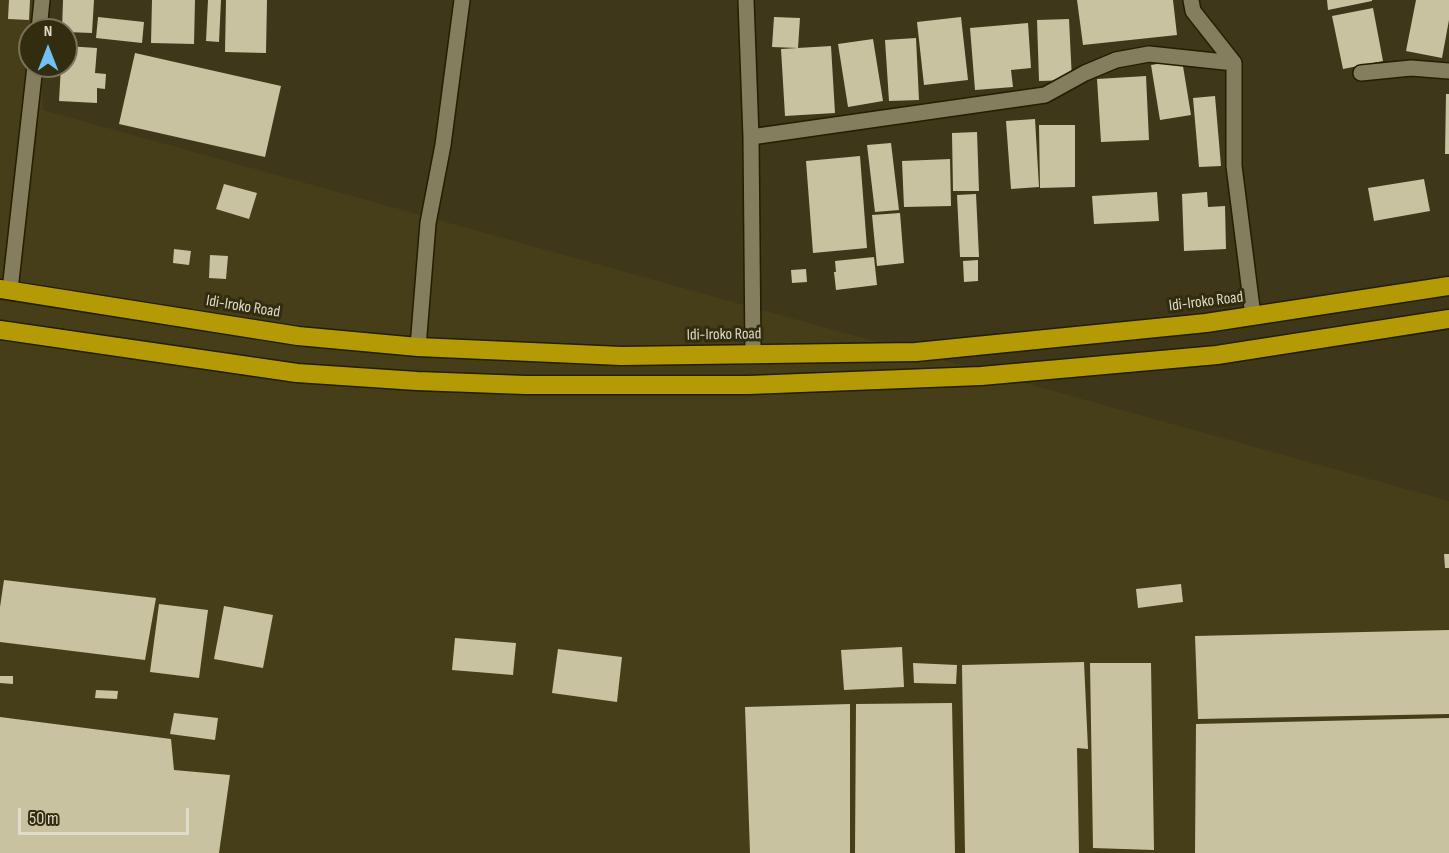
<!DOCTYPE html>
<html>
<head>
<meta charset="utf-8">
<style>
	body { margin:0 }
	#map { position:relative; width:1449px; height:853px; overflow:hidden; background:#3e371a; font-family:"Sofia Sans Condensed",sans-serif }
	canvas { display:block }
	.north { position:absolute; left:18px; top:18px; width:60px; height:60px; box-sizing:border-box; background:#332d0f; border:2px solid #78735a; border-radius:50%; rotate:0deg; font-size:16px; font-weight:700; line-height:24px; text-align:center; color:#dfdccb }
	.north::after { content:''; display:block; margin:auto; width:21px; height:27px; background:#71c1f5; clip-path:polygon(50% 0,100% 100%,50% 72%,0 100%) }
	.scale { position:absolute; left:18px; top:808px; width:171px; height:27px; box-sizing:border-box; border:3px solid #dfdccb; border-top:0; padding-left:8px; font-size:18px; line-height:21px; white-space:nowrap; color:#dfdccb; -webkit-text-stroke:4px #332d0f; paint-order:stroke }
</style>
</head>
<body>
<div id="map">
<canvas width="1449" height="853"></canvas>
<div class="north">N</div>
<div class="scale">50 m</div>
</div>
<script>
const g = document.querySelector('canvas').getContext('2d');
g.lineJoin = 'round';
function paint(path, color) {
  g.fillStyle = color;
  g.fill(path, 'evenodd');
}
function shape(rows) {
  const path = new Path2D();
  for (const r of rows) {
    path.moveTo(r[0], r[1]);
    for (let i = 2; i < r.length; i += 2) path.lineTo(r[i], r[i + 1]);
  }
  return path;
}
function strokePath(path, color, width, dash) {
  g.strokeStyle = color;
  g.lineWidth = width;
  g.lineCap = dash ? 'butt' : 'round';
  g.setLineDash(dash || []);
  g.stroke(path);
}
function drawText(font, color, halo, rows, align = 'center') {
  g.font = font + ' "Sofia Sans Condensed",sans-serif';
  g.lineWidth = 6;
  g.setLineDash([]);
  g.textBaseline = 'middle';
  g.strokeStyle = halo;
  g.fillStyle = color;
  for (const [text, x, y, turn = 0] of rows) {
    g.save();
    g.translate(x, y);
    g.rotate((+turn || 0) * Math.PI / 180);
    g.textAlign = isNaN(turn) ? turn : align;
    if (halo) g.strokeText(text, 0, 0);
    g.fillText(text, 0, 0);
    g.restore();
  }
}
paint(shape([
	[0,0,42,0,39,30,30,30,30,66,41,66,43,110,1449,501,1449,853,0,853]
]), '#463e18');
paint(shape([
	[9,0,30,0,29,20,8,19],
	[63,0,94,0,92,33,66,32,66,30,62,30],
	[152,0,195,0,194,44,151,43],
	[208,0,221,0,219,42,206,41],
	[226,0,267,0,266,53,225,52],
	[1077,0,1173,0,1177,35,1083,45],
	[1327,0,1372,0,1372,1,1328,10],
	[1416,0,1449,0,1449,20,1442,58,1406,51],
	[1373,8,1383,61,1343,69,1332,16],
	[98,17,144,22,142,43,96,38],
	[774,17,800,18,798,48,772,47],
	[961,17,968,80,924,85,917,22],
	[1069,19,1072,80,1039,81,1037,20],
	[1028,23,1031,68,1011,70,1013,87,975,90,970,28],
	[916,38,919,100,889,101,885,40],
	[873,39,883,101,848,107,838,44],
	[66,46,97,48,95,73,106,74,105,89,97,88,97,103,59,101,61,66,66,66],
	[831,46,835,113,785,116,781,49],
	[135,53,281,86,265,157,119,124],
	[1182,60,1191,115,1160,120,1151,65],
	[1146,76,1149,140,1101,142,1097,79],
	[1446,94,1449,94,1449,154,1445,154],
	[1215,96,1221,166,1199,167,1193,98],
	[1035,119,1039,187,1011,189,1006,121],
	[1039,125,1075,125,1075,187,1040,188],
	[977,132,979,191,953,191,952,133],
	[891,143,899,210,875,212,867,145],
	[860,156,867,248,813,253,806,161],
	[950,159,951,206,904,207,902,161],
	[1424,179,1430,211,1374,221,1368,188],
	[224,184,257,193,249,219,216,209],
	[1157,192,1159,221,1094,224,1092,196],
	[1207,192,1208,207,1225,206,1226,249,1184,251,1182,194],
	[976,194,979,257,960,257,957,195],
	[900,213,904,263,877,266,872,215],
	[174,249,191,251,189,265,173,263],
	[210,255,228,256,226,279,209,278],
	[874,257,877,285,836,290,834,272,836,272,835,261],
	[978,260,978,281,964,282,963,261],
	[806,269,807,282,792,283,791,270],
	[1444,554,1449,554,1449,568,1445,568],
	[4,580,156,598,145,660,0,642,0,607],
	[1181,584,1183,602,1138,608,1136,589],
	[159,604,208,610,199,678,150,672],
	[224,606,273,615,263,668,214,659],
	[1449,630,1449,714,1198,719,1195,636],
	[455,638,516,643,513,675,452,670],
	[902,647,904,687,844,690,841,650],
	[558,649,622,657,617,702,552,693],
	[1084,662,1088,749,1077,748,1079,853,965,853,962,665],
	[913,663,957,665,956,684,914,683],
	[1090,663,1151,663,1154,850,1093,848],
	[0,676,13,676,13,684,0,683],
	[96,690,118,691,117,699,95,698],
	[952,703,955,853,855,853,856,704],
	[850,704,850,853,750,853,745,707],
	[174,713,218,718,215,740,170,734],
	[0,717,171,739,174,770,230,775,219,853,0,853],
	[1449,718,1449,853,1195,853,1196,724]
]), '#c9c2a0');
const street = shape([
	[746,0,751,137,753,355],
	[39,30,42,0],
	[1234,63,1234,166,1253,316],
	[1361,73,1411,68,1449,71],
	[751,137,1045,95,1085,73,1116,60,1149,54,1234,63,1193,11,1191,0],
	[10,290,35,66],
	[418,347,428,223,443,145,462,0]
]);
const highway = shape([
	[0,289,298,336,418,347,621,356,916,352,1206,323,1449,286],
	[0,330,297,373,417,381,525,385,749,385,981,376,1217,355,1449,319]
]);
strokePath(street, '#241e02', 18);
strokePath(highway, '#241e02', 21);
strokePath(street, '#847e5e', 15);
strokePath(highway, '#b49b05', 18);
drawText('16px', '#dfdccb', '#332d0f', [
	["Idi-Iroko Road",1206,302,-7],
	["Idi-Iroko Road",243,307,9],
	["Idi-Iroko Road",724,335,-1]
]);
</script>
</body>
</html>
